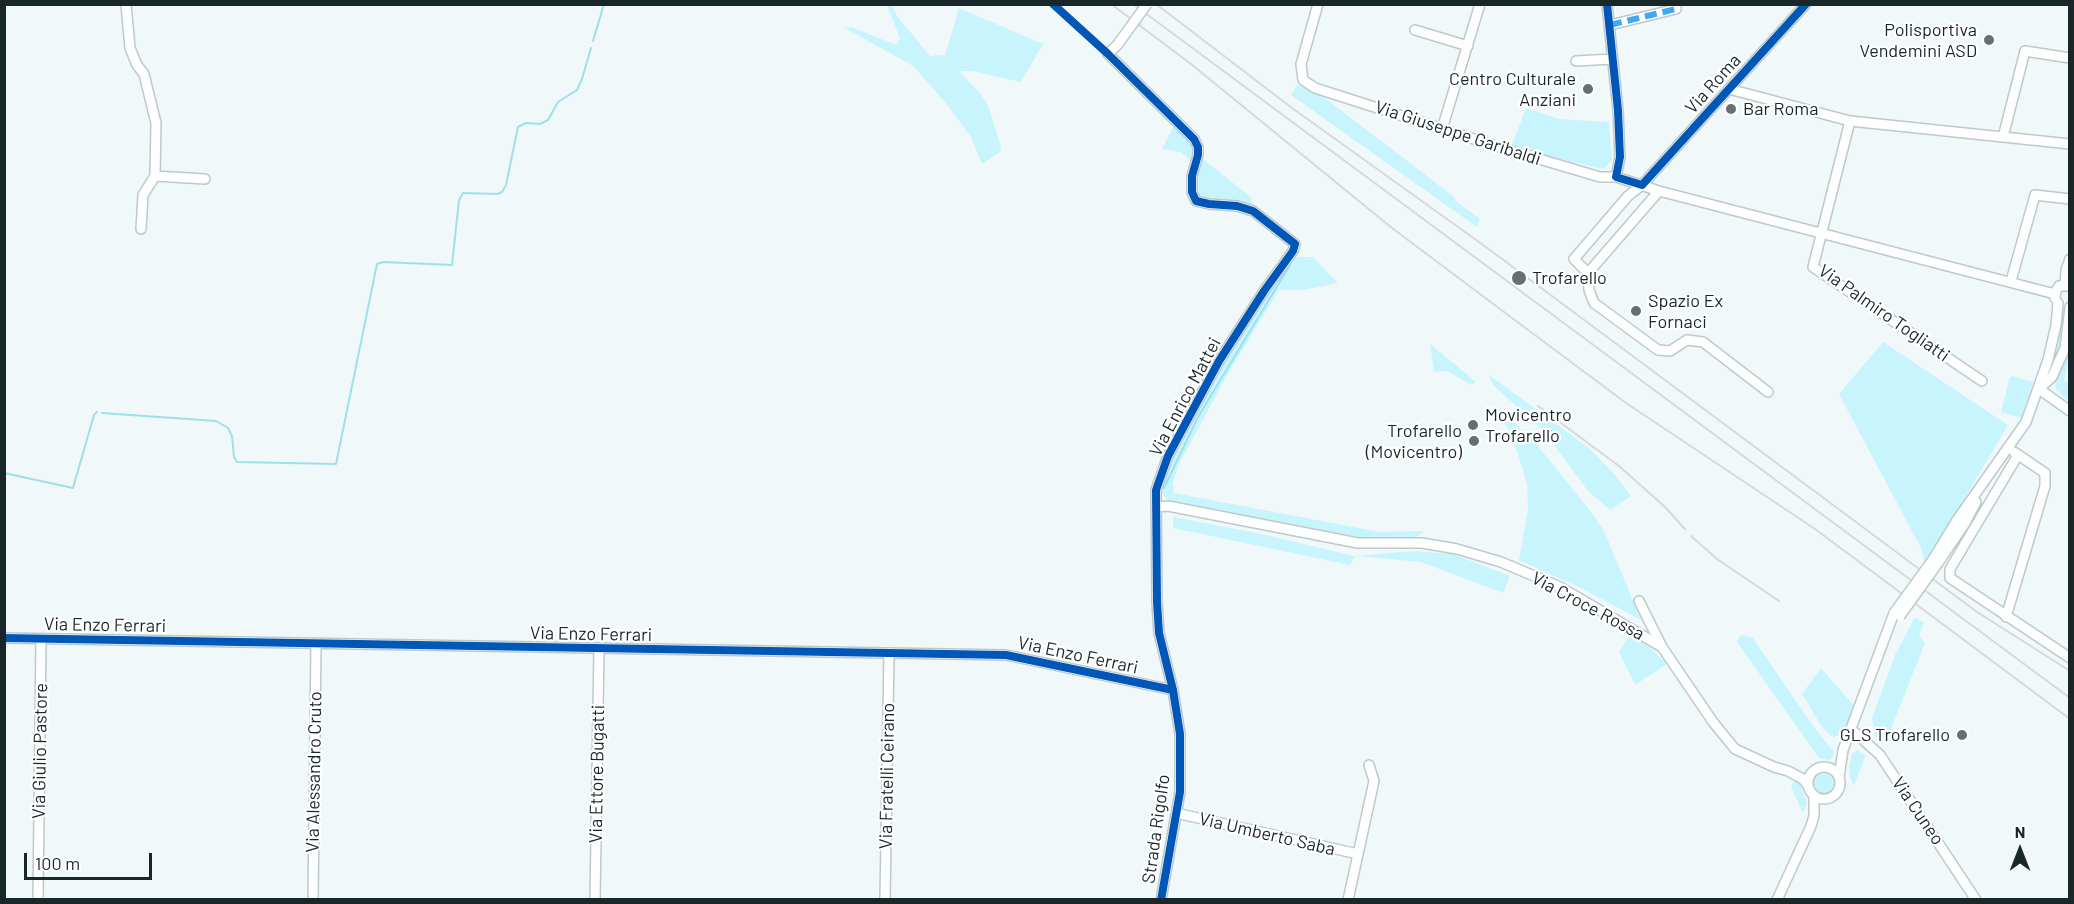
<!DOCTYPE html>
<html>
<head>
<meta charset="utf-8">
<style>
	body { margin:0 }
	#map { position:relative; width:2074px; height:904px; overflow:hidden; background:#f0f8fa; font-family:Barlow,sans-serif }
	canvas { display:block }
	.frame { position:absolute; inset:0; border:6px solid #1a2729; pointer-events:none }
	.north { position:absolute; left:1990px; top:820px; width:60px; height:60px; -webkit-text-stroke:4px #fff; paint-order:stroke; rotate:0deg; font-size:16px; font-weight:700; line-height:24px; text-align:center; color:#1a2729 }
	.north::after { content:''; display:block; margin:auto; width:21px; height:27px; background:#1a2729; clip-path:polygon(50% 0,100% 100%,50% 72%,0 100%) }
	.scale { position:absolute; left:24px; top:853px; width:128px; height:27px; box-sizing:border-box; border:3px solid #1a2729; border-top:0; padding-left:8px; font-size:18px; line-height:21px; white-space:nowrap; color:#1a2729; -webkit-text-stroke:4px #fff; paint-order:stroke }
</style>
</head>
<body>
<div id="map">
<canvas width="2074" height="904"></canvas>
<div class="frame"></div>
<div class="north">N</div>
<div class="scale">100 m</div>
</div>
<script>
const g = document.querySelector('canvas').getContext('2d');
g.lineJoin = 'round';
function paint(path, color) {
  g.fillStyle = color;
  g.fill(path, 'evenodd');
}
function shape(rows) {
  const path = new Path2D();
  for (const r of rows) {
    if (r.length === 3) {
      path.moveTo(r[0] + r[2], r[1]);
      path.arc(r[0], r[1], r[2], 0, 2 * Math.PI);
      continue;
    }
    path.moveTo(r[0], r[1]);
    for (let i = 2; i < r.length; i += 2) path.lineTo(r[i], r[i + 1]);
  }
  return path;
}
function strokePath(path, color, width, dash) {
  g.strokeStyle = color;
  g.lineWidth = width;
  g.lineCap = dash ? 'butt' : 'round';
  g.setLineDash(dash || []);
  g.stroke(path);
}
function drawText(font, color, halo, rows, align = 'center') {
  g.font = font + ' Barlow,sans-serif';
  g.lineWidth = 4.5;
  g.setLineDash([]);
  g.textBaseline = 'middle';
  g.strokeStyle = halo;
  g.fillStyle = color;
  for (const [text, x, y, turn = 0] of rows) {
    g.save();
    g.translate(x, y);
    g.rotate((+turn || 0) * Math.PI / 180);
    g.textAlign = isNaN(turn) ? turn : align;
    if (halo) g.strokeText(text, 0, 0);
    g.fillText(text, 0, 0);
    g.restore();
  }
}
paint(shape([
	[887,5,892,5,897,16,930,56,945,55,959,8,1043,44,1021,82,972,71,959,71,979,92,988,105,1001,147,1000,152,982,164,971,137,945,102,913,66,843,27,854,28,896,45,900,38],
	[1297,85,1321,95,1453,196,1457,202,1480,219,1477,227,1291,95],
	[1526,108,1559,119,1609,122,1612,160,1604,169,1546,156,1512,145],
	[1173,127,1190,139,1194,148,1193,163,1181,152,1162,149],
	[1203,159,1252,198,1251,204,1216,203,1200,197,1197,184,1200,165],
	[1296,257,1313,257,1338,283,1303,290,1279,290,1226,377,1179,464,1173,483,1174,493,1380,532,1424,531,1417,537,1364,538,1168,500,1158,489,1168,460,1222,366,1270,290],
	[2061,317,2064,318,2062,347,2051,374,2045,378,2057,347],
	[1883,342,2008,425,1925,565,1921,548,1839,394],
	[1430,344,1476,382,1471,385,1447,371,1434,372],
	[2069,345,2069,356,2064,381,2069,383,2069,401,2056,390,2055,382,2067,356],
	[1488,374,1589,448,1616,476,1631,496,1610,510,1588,491,1544,431,1493,385],
	[2012,376,2033,382,2022,418,2001,412,2009,380],
	[1494,410,1513,420,1520,429,1529,435,1592,513,1604,531,1641,620,1583,589,1519,560,1528,509,1527,484,1513,438,1508,428],
	[1173,517,1257,533,1354,556,1415,551,1453,554,1510,576,1503,593,1421,562,1355,556,1350,565,1173,528],
	[1915,617,1924,623,1919,635,1925,643,1886,741,1875,737,1872,718,1895,655],
	[1630,634,1646,644,1667,664,1635,685,1619,652],
	[1740,635,1752,637,1813,726,1834,752,1833,758,1828,760,1819,758,1737,642],
	[1821,668,1856,708,1844,735,1833,737,1823,729,1802,694],
	[1857,750,1866,755,1854,785,1850,778,1849,768,1852,754],
	[1824,783,10],
	[1795,779,1799,782,1807,803,1803,813,1791,787]
]), '#c8f5fd');
strokePath(shape([
	[593,41,604,4],
	[102,413,216,421,228,428,232,436,234,457,237,462,336,464,377,264,383,262,452,265,459,200,463,193,497,194,502,192,506,185,518,127,526,123,540,124,548,120,558,102,577,90,582,79,591,48],
	[4,473,73,488,94,415,97,412],
	[1164,488,1198,417,1290,265]
]), '#9ee0ea', 2);
const minor = shape([
	[126,4,130,48,137,65,144,74,156,123,155,176],
	[1318,4,1301,64,1303,80,1315,88,1502,148,1600,177,1616,177,1659,191,2055,294],
	[1607,4,1618,110,1620,157,1616,177],
	[1610,25,1676,9,1676,4],
	[1415,30,1468,46],
	[1118,44,1108,54,1194,139,1198,147,1198,155,1192,176,1192,192,1196,201,1209,204,1237,206,1253,211,1295,244,1293,251,1264,291,1219,361,1168,456,1156,490,1157,602,1159,633,1173,690,1180,734,1180,792,1161,900],
	[1576,61,1613,59],
	[1729,89,1850,121,2070,144],
	[1850,121,1813,267,1982,381],
	[1442,129,1480,4],
	[2003,137,2025,51,2070,58],
	[1659,191,1588,273,1574,259,1628,196,1642,185,1806,4],
	[141,229,143,195,155,176,205,179],
	[1588,273,1589,290,1594,303,1658,350,1670,351,1687,340,1703,342,1768,392],
	[2011,281,2035,195,2070,199],
	[2065,285,2066,270,2070,259],
	[2055,298,2056,291,2059,286,2070,286],
	[2039,389,2052,377,2065,348,2070,307],
	[2039,389,2070,411],
	[2018,455,1950,569,1950,578,2070,658],
	[1156,507,1168,506,1358,543,1422,543,1457,549,1501,562,1560,587,1662,647,1713,722,1735,749,1774,767,1788,771,1803,779,1808,786],
	[1932,561,1957,520,2026,422,2048,360,2056,325,2058,303],
	[1938,563,1965,523,1976,502],
	[1639,601,1661,645],
	[2006,617,2045,486,2045,473,2014,452],
	[4,638,1006,655,1173,690],
	[1851,729,1880,755,1976,900],
	[1824,783,16],
	[1839,777,1843,750,1894,613],
	[1176,813,1358,854],
	[38,900,41,639],
	[313,900,316,644],
	[595,900,599,648],
	[885,900,889,653],
	[1348,900,1374,781,1369,765],
	[1777,900,1811,826,1814,816,1814,795]
]);
strokePath(minor, '#bec9ca', 12);
strokePath(minor, '#fdfefe', 9);
strokePath(shape([
	[1111,4,1191,64,1392,228,1496,306,1626,403,1815,529,2070,719],
	[1133,4,2070,698],
	[1156,4,1292,108,1486,247,1977,612,2070,671],
	[1538,406,1619,466,1665,507,1685,529],
	[1691,536,1717,559,1779,601]
]), '#d6d9db', 2);
const minorBridge = shape([
	[1118,44,1147,4],
	[1894,613,1932,561],
	[1900,616,1938,563]
]);
strokePath(minorBridge, '#bec9ca', 12, []);
strokePath(minorBridge, '#fdfefe', 9);
strokePath(shape([
	[1610,25,1676,9,1676,4]
]), '#3fa9f5', 6, [12, 6]);
strokePath(shape([
	[1053,4,1108,54,1194,139,1198,147,1198,155,1192,176,1192,192,1196,201,1209,204,1237,206,1253,211,1295,244,1293,251,1264,291,1219,361,1168,456,1156,490,1157,602,1159,633,1173,690,1180,734,1180,792,1161,900],
	[1607,4,1618,110,1620,157,1616,177,1642,185,1806,4],
	[4,638,1006,655,1173,690]
]), '#0057b8', 8);
for (const [x, y, r, color] of [
	[1989,40,6,"#657072"],
	[1588,89,6,"#657072"],
	[1731,109,6,"#657072"],
	[1519,278,8,"#657072"],
	[1636,311,6,"#657072"],
	[1473,425,6,"#657072"],
	[1474,441,6,"#657072"],
	[1962,735,6,"#657072"]
]) {
  const dot = new Path2D();
  dot.arc(x, y, r, 0, 2 * Math.PI);
  g.fillStyle = color;
  g.fill(dot);
  strokePath(dot, '#fff', 2);
}
drawText('18px', '#1a2729', '#fff', [
	["Polisportiva",1977,30],
	["Vendemini ASD",1977,51],
	["Centro Culturale",1576,79],
	["Anziani",1576,100],
	["Bar Roma",1743,109,"left"],
	["Trofarello",1532,278,"left"],
	["Spazio Ex",1648,301,"left"],
	["Fornaci",1648,322,"left"],
	["Movicentro",1485,415,"left"],
	["Trofarello",1485,436,"left"],
	["Trofarello",1462,431],
	["(Movicentro)",1462,452],
	["GLS Trofarello",1950,735]
], 'right');
drawText('18px', '#1a2729', '#fff', [
	["Via Roma",1713,84,-48],
	["Via Giuseppe Garibaldi",1458,133,18],
	["Via Palmiro Togliatti",1884,313,35],
	["Via Enrico Mattei",1185,397,-62],
	["Via Croce Rossa",1588,606,28],
	["Via Enzo Ferrari",105,625,1],
	["Via Enzo Ferrari",591,634,1],
	["Via Enzo Ferrari",1078,655,12],
	["Via Giulio Pastore",40,751,-89],
	["Via Alessandro Cruto",314,772,-89],
	["Via Ettore Bugatti",597,774,-89],
	["Via Fratelli Ceirano",887,776,-89],
	["Via Cuneo",1918,811,56],
	["Strada Rigolfo",1156,829,-82],
	["Via Umberto Saba",1267,834,13]
]);
</script>
</body>
</html>
